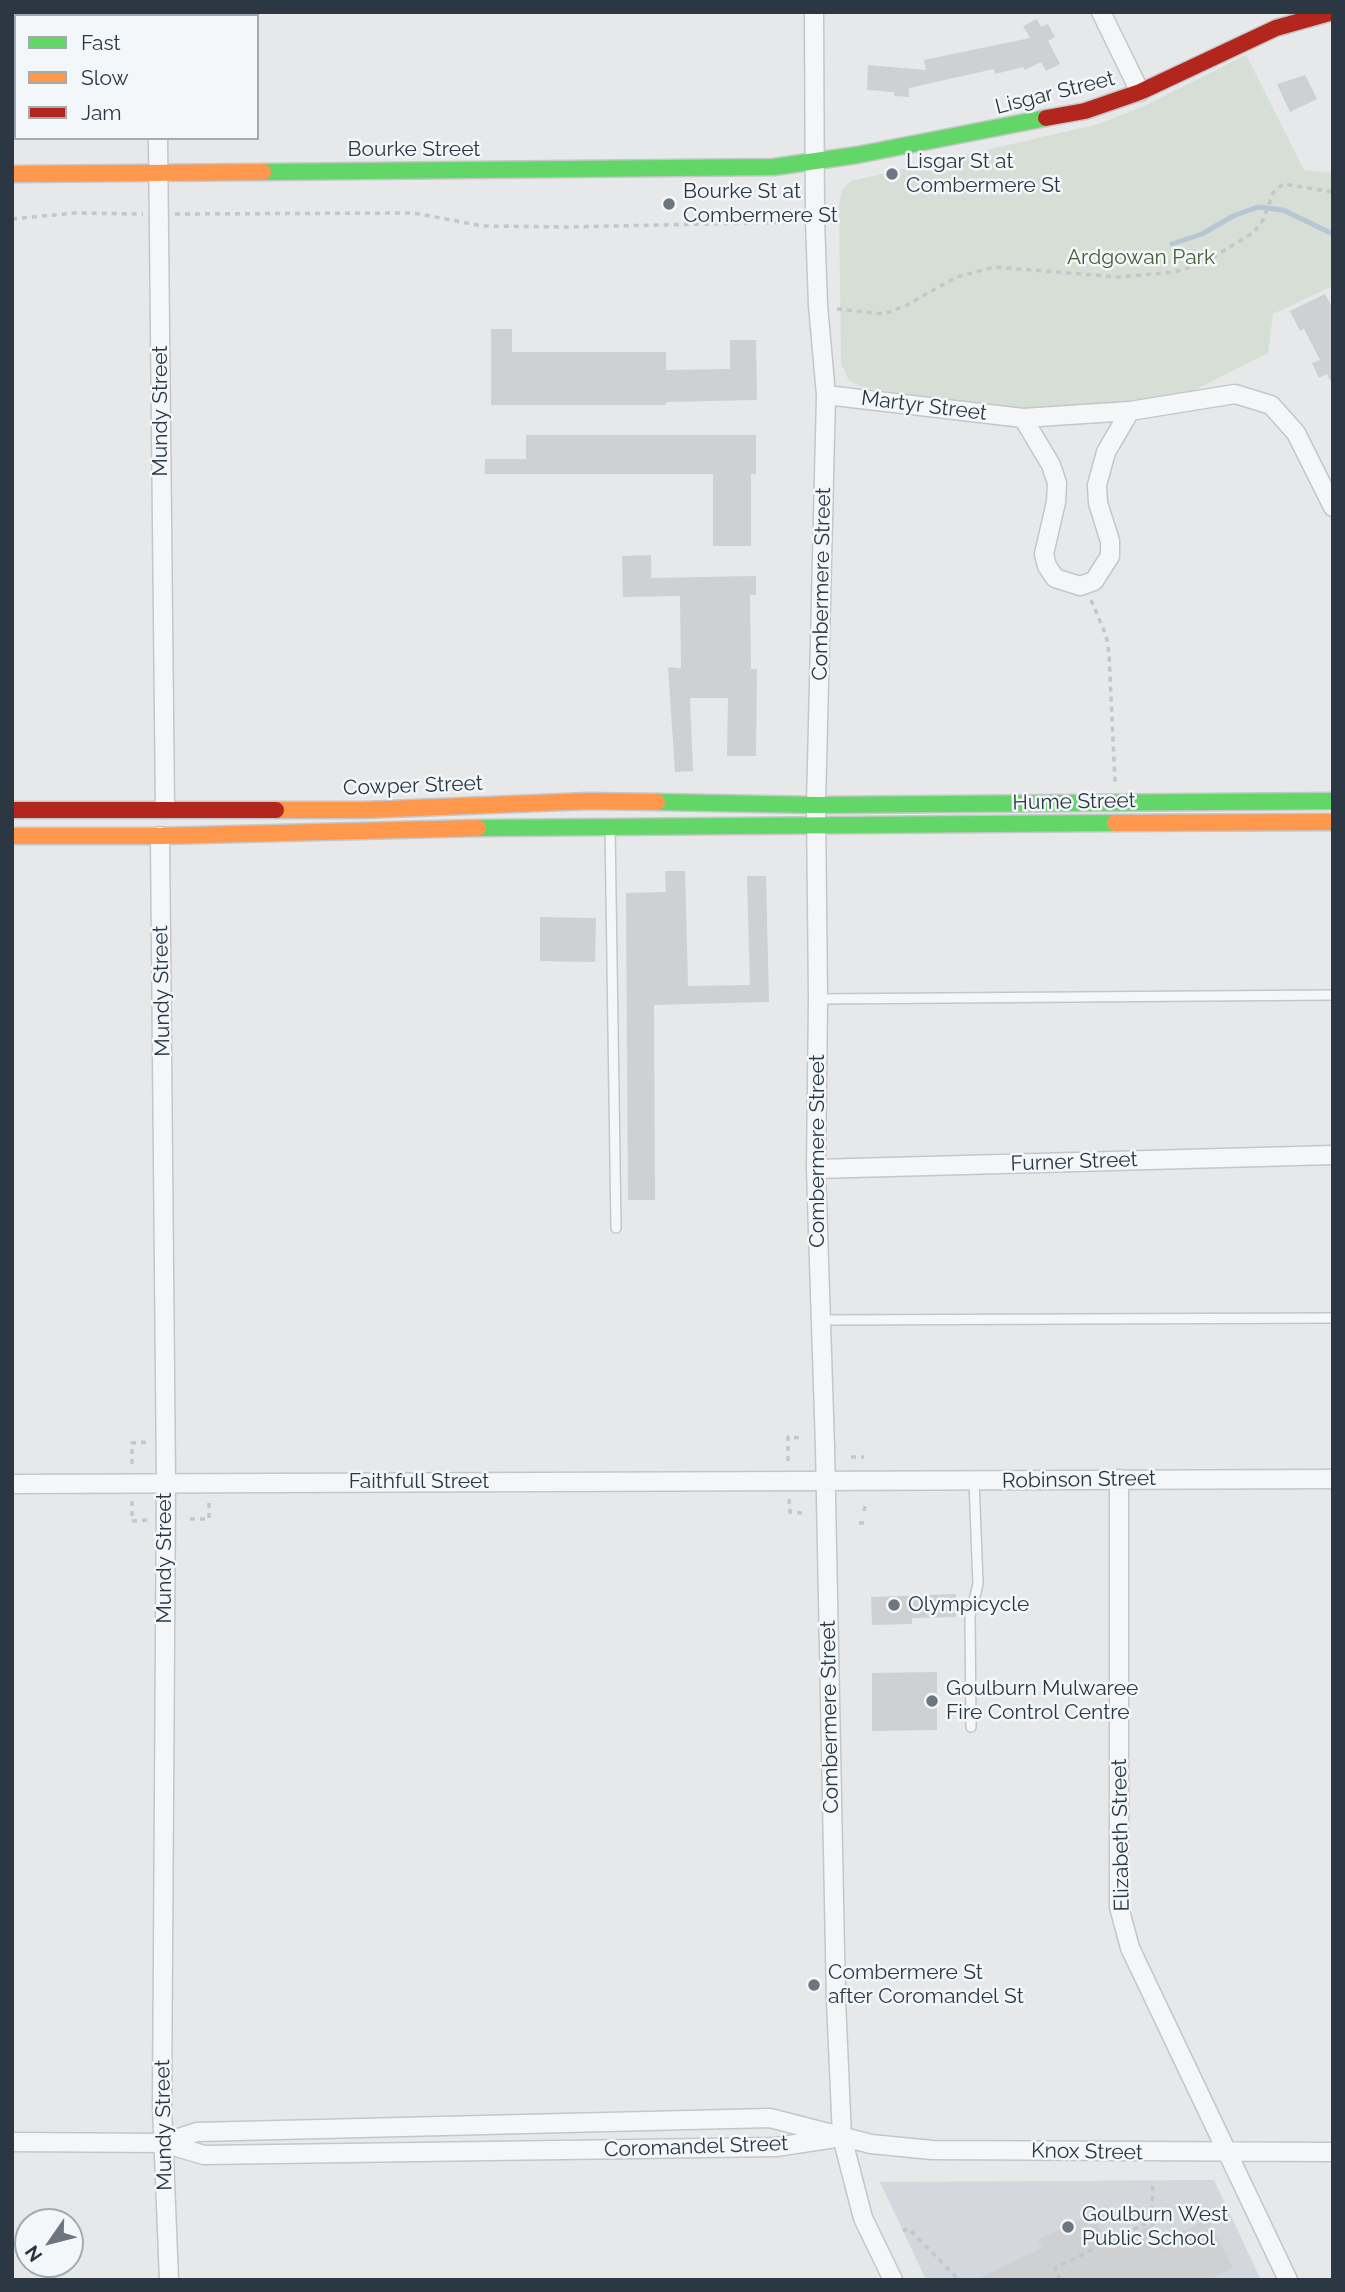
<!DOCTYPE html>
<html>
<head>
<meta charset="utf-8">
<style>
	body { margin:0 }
	#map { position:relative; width:1345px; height:2292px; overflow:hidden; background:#e6e8ea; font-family:Raleway,sans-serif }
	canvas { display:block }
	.frame { position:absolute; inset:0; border:14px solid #2c3744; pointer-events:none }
	.legend { position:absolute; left:14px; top:14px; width:245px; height:126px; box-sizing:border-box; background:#f4f7f9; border:2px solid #a4aab1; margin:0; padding:9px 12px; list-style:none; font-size:21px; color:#2c3744 }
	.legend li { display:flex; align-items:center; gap:14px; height:35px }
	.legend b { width:35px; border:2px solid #a4aab1 }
	.north { position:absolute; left:14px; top:2208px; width:70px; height:70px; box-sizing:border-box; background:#f4f7f9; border:2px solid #a4aab1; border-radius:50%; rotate:235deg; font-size:19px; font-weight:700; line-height:28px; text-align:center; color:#2c3744 }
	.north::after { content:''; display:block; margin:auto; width:24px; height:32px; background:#6d757e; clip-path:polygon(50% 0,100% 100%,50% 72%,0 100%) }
</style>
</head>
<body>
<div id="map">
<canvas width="1345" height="2292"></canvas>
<div class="frame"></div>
<ul class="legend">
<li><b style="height:9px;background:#63d668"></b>Fast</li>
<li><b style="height:9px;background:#ff974d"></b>Slow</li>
<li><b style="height:9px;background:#b3261e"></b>Jam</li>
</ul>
<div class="north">N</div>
</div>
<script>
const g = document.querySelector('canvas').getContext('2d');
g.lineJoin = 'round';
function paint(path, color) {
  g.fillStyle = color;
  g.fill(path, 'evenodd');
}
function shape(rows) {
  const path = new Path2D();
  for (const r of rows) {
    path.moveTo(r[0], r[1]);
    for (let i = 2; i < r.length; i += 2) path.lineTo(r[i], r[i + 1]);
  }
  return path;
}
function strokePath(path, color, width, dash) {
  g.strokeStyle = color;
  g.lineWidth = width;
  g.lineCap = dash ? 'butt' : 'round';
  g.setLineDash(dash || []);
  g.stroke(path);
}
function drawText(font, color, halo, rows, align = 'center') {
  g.font = font + ' Raleway,sans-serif';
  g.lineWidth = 5;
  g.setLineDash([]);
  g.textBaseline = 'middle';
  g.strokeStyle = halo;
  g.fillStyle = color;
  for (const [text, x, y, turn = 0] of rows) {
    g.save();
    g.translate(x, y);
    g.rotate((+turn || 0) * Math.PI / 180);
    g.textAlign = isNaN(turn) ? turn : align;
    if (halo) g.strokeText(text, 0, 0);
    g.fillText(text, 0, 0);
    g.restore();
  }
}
paint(shape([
	[1214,2180,1261,2280,926,2280,880,2182]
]), '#d4d8dd');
paint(shape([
	[1246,55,1304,170,1333,173,1333,286,1273,314,1268,353,1189,393,1059,409,979,406,863,387,849,381,841,363,839,205,842,190,851,181,1099,124,1144,106]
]), '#d7ded6');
strokePath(shape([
	[1172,244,1202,234,1233,216,1258,207,1283,210,1333,234]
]), '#b6c7d4', 5);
paint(shape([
	[1037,19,1041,27,1048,24,1055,37,1048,41,1060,64,1046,71,1041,62,1025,70,1023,67,995,74,994,69,909,88,909,97,894,96,894,92,867,90,868,65,926,70,924,60,1030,38,1023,26],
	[1305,75,1317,99,1290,112,1277,84],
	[1325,294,1333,309,1333,386,1327,374,1319,378,1312,363,1320,360,1304,329,1300,331,1290,311],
	[491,329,512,329,512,352,666,352,666,370,730,369,730,340,756,340,757,400,666,402,666,405,491,405],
	[526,435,756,435,756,474,751,474,751,546,713,546,713,474,485,474,485,459,526,459],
	[651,555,651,578,756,576,756,595,750,595,751,669,757,669,756,756,727,756,728,698,690,698,693,771,675,772,668,667,681,668,680,596,623,597,622,556],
	[665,871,685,871,688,986,750,985,747,876,766,876,769,1002,654,1005,655,1200,628,1200,626,893,666,892],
	[540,917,596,918,595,962,540,961],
	[956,1594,956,1617,912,1618,912,1624,872,1625,871,1597],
	[937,1672,937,1730,872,1731,872,1673],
	[1093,2213,1109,2245,1151,2225,1159,2243,1208,2219,1233,2268,1209,2280,975,2280,1042,2248,1038,2240]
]), '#ced0d2');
const lane = shape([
	[610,827,616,1228],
	[818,999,1333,995],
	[821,1320,1333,1318],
	[971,1727,970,1616,978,1584,974,1481]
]);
const street = shape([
	[157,12,157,16],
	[814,12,815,221,818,305,826,395,816,805,818,999,816,1169,825,1447,836,2000,842,2137,863,2218,893,2280],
	[1101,12,1140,92],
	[158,138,165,809],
	[826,395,1023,418,1130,411,1235,394,1271,405,1296,433,1333,507],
	[1023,418,1051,465,1057,483,1056,502,1044,554,1047,566,1055,578,1080,586,1094,581,1110,556,1110,541,1098,503,1097,485,1106,452,1130,411],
	[160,836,166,1484,162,2106,169,2280],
	[816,1169,1333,1155],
	[1119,1479,1119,1907,1130,1948,1288,2280],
	[12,1484,1333,1479],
	[12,2142,163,2143,204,2155,776,2147,835,2138],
	[163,2143,197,2132,770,2118,871,2144,932,2150,1333,2152]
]);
const fast = shape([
	[263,172,774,167,857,155,1046,118],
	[657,802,816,805,1333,801],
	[478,828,1115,823]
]);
const slow = shape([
	[12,174,263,172],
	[276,810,364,810,589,801,657,802],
	[1115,823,1333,822],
	[12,836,160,836,478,828]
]);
const jam = shape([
	[1046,118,1085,111,1140,92,1276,28,1333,12],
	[12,810,276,810]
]);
strokePath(lane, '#c4c6c8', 12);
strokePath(street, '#c4c6c8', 21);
strokePath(fast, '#c4c6c8', 19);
strokePath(slow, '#c4c6c8', 19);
strokePath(jam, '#c4c6c8', 19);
strokePath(shape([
	[175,214,414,213,483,226,568,227,799,222],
	[12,219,74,213,143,214],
	[837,309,884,314,907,305,956,277,995,267,1118,277,1175,272,1205,262,1253,233,1263,220,1273,193,1283,184,1333,192],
	[1091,600,1106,635,1109,654,1115,782],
	[851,1457,864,1457],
	[788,1461,788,1437,801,1438],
	[132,1464,132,1443,149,1442],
	[789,1499,790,1512,802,1513],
	[132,1501,132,1521,148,1520],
	[864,1511,865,1506],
	[190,1519,209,1519,209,1501],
	[859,1523,865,1523],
	[1151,2221,1164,2248,1182,2239],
	[903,2231,908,2228,959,2280],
	[1060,2280,1055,2268,1151,2221,1153,2181]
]), '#c4c7c9', 3.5, [5, 5]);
strokePath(lane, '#f5f6f7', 9);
strokePath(street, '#f5f6f7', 18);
strokePath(fast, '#63d668', 16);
strokePath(slow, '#ff974d', 16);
strokePath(jam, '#b3261e', 16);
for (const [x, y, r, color] of [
	[892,174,7,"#6d757e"],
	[669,204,7,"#6d757e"],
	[894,1605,7,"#6d757e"],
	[932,1701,7,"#6d757e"],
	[814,1985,7,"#6d757e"],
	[1068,2227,7,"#6d757e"]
]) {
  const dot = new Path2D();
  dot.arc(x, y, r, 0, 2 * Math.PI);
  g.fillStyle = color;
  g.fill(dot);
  strokePath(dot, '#f4f7f9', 2.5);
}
drawText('21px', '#2c3744', '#f4f7f9', [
	["Lisgar Street",1055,93,-14],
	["Bourke Street",414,150],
	["Martyr Street",924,406,7],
	["Mundy Street",161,411,-90],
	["Combermere Street",822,584,-89],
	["Cowper Street",413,786,-2],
	["Hume Street",1074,802,-1],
	["Mundy Street",162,991,-91],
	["Combermere Street",818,1151,-90],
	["Furner Street",1074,1162,-2],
	["Robinson Street",1079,1480,-1],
	["Faithfull Street",419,1482],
	["Mundy Street",165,1558,-90],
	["Combermere Street",830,1717,-91],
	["Elizabeth Street",1121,1835,-91],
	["Mundy Street",164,2125,-91],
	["Coromandel Street",696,2147,-2],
	["Knox Street",1087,2152,1]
]);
drawText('21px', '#2c3744', '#f4f7f9', [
	["Lisgar St at",906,162],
	["Combermere St",906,186],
	["Bourke St at",683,192],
	["Combermere St",683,216],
	["Olympicycle",908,1605],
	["Goulburn Mulwaree",946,1689],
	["Fire Control Centre",946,1713],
	["Combermere St",828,1973],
	["after Coromandel St",828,1997],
	["Goulburn West",1082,2215],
	["Public School",1082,2239]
], 'left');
drawText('21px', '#455f39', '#f4f7f9', [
	["Ardgowan Park",1141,258]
]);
</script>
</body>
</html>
